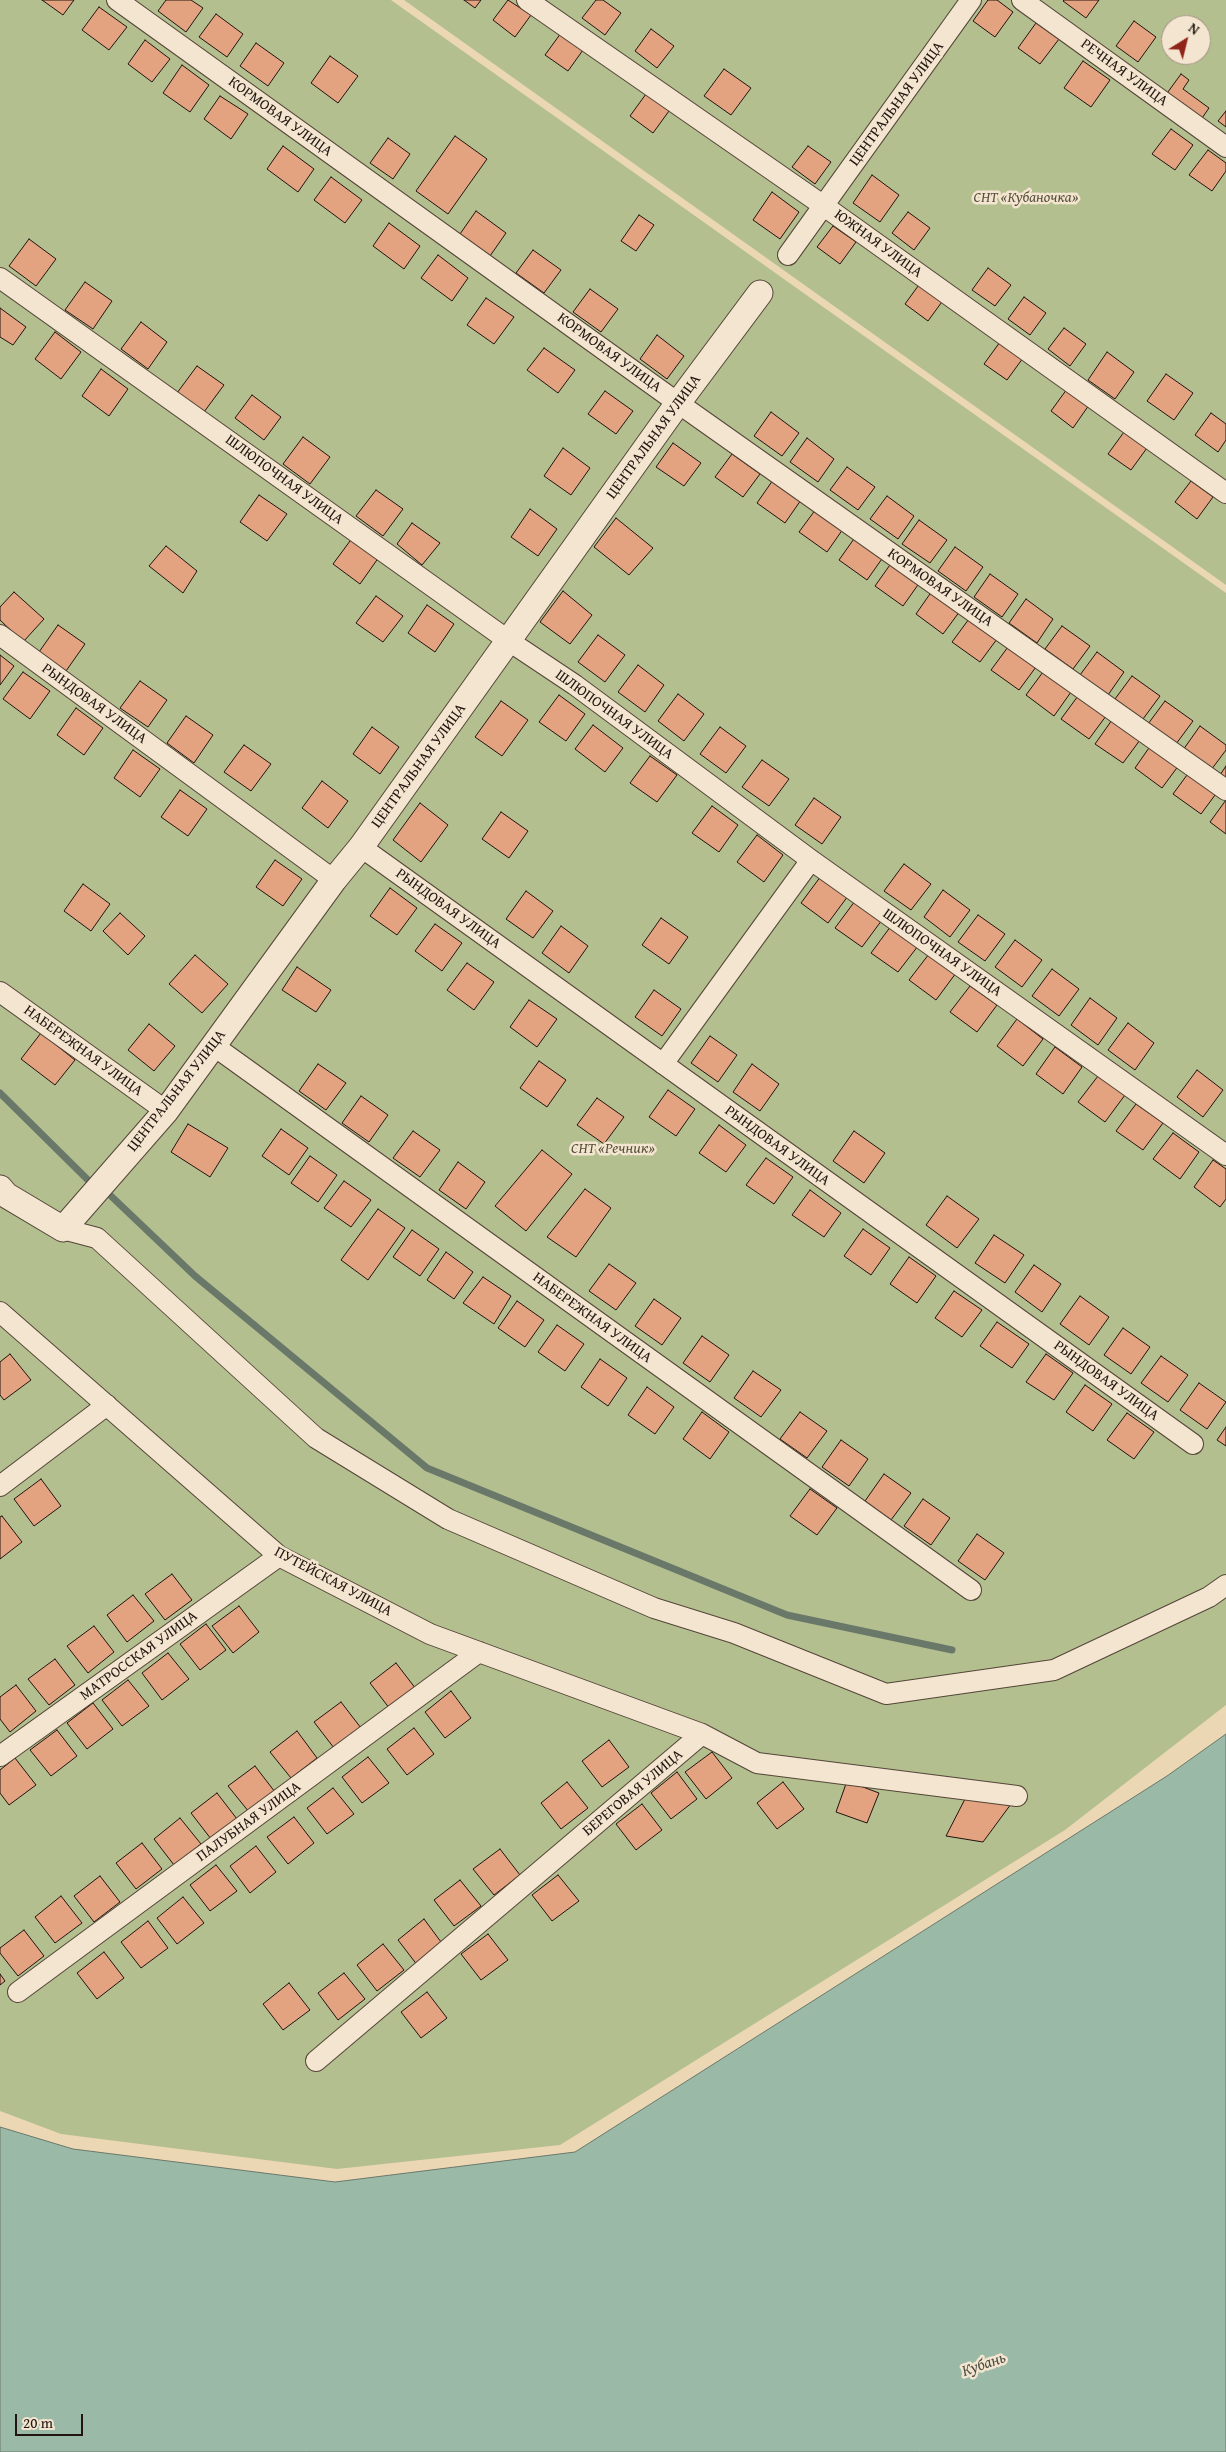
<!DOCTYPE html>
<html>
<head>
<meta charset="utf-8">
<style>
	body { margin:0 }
	#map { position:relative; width:1226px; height:2452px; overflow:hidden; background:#ecd7b5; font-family:"Gentium Book Plus",serif }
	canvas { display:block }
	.north { position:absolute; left:1161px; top:15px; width:50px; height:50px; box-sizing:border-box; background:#f3e5cf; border:1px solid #9f9182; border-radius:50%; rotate:36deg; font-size:14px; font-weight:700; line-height:20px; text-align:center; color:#22140f }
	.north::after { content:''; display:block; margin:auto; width:18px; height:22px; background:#8f2418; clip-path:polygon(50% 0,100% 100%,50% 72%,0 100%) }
	.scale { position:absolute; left:15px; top:2414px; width:68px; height:22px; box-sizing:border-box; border:2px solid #22140f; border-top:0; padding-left:6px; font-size:15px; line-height:18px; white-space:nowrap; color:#22140f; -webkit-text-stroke:4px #f3e5cf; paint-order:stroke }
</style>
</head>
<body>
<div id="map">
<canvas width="1226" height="2452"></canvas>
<div class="north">N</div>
<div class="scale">20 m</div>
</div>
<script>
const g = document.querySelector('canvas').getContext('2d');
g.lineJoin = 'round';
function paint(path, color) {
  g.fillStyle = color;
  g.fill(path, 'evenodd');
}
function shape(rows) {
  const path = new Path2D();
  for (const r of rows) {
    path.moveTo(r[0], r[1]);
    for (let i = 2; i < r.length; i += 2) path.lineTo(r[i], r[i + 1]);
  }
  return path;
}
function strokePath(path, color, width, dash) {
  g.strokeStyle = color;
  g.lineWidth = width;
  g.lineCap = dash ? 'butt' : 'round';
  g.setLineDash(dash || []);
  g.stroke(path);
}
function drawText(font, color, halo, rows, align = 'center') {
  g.font = font + ' "Gentium Book Plus",serif';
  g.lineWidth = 5;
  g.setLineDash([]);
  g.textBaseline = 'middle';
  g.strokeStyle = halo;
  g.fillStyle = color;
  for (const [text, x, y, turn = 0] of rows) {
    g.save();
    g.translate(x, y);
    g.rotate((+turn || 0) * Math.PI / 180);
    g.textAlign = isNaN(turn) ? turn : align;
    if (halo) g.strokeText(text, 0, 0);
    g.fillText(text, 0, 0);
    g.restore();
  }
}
paint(shape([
	[0,0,391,0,1226,593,1226,1705,1065,1830,560,2145,337,2169,61,2134,0,2111],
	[404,0,1226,0,1226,585],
	[1171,25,1201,25,1201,55,1171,55]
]), '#b4bf90');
const water = shape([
	[1226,1734,1226,2452,0,2452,0,2127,73,2149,335,2182,575,2152,1167,1776,1226,1734]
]);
paint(water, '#9abaa7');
strokePath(water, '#6a786a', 1);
strokePath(shape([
	[0,1093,88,1180],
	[111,1196,195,1276,427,1468,787,1615,952,1650]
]), '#6a786a', 7);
const building = shape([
	[42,0,74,0,63,15,42,0],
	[166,0,191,0,203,8,186,32,158,11,166,0],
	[464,0,481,0,475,8,464,0],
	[508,0,531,15,515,37,493,20,508,0],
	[596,0,603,0,621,13,605,35,582,18,596,0],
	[988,0,997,0,1013,12,995,37,973,21,988,0],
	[1064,0,1099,0,1086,18,1063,1,1064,0],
	[99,7,127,27,109,50,82,30,99,7],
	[216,14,243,34,227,57,199,37,216,14],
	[1134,21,1156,37,1138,62,1116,46,1134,21],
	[1036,23,1059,39,1040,64,1018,48,1036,23],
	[651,29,674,46,657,68,635,51,651,29],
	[561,33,583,50,568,71,545,55,561,33],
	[145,40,170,59,152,82,128,64,145,40],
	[256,43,284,63,268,86,240,66,256,43],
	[330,56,358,76,338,103,311,83,330,56],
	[1083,61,1110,80,1091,107,1064,88,1083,61],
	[182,65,209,85,190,112,163,93,182,65],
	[724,69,751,88,731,115,704,96,724,69],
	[1181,74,1189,80,1183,89,1209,108,1200,121,1165,96,1181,74],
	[646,94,669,111,653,133,630,116,646,94],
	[220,96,248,114,231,139,204,119,220,96],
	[1226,111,1226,127,1218,121,1226,111],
	[1171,129,1193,145,1175,170,1152,154,1171,129],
	[455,136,487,159,448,214,416,191,455,136],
	[388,138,410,154,393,179,370,163,388,138],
	[283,146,314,169,298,192,267,169,283,146],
	[808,146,831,162,815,184,792,167,808,146],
	[1208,150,1226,163,1226,171,1212,191,1189,175,1208,150],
	[872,175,899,195,880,222,853,203,872,175],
	[331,177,362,200,345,223,314,200,331,177],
	[772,192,799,212,780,239,753,220,772,192],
	[476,211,506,233,490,256,460,234,476,211],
	[908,212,930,228,914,250,892,233,908,212],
	[639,215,654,225,636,251,621,241,639,215],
	[389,223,420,246,404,269,373,246,389,223],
	[833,226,856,242,840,264,817,247,833,226],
	[29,239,56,259,36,286,9,266,29,239],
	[533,250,561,270,544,293,516,273,533,250],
	[438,255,468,278,452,301,421,278,438,255],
	[988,268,1011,285,995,306,972,290,988,268],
	[85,282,112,301,93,329,65,310,85,282],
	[921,282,944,299,928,321,905,304,921,282],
	[590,289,618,309,601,332,573,312,590,289],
	[1024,297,1046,313,1030,335,1008,319,1024,297],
	[486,298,514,317,494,344,467,325,486,298],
	[0,308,26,327,13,345,0,337,0,308],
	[141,322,167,342,148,369,121,349,141,322],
	[1064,328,1086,344,1070,366,1048,349,1064,328],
	[55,332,81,352,61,379,35,359,55,332],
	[657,335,684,356,667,379,640,359,657,335],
	[1000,342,1023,358,1007,380,984,364,1000,342],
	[544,348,575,370,558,393,527,370,544,348],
	[1107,352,1134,372,1115,399,1088,380,1107,352],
	[197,366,224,385,204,412,177,393,197,366],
	[101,369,128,389,109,416,82,396,101,369],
	[1166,374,1193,393,1174,420,1147,401,1166,374],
	[1067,389,1089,405,1073,428,1051,411,1067,389],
	[605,391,633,411,616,434,588,414,605,391],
	[252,395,281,417,264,440,235,418,252,395],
	[771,412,799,433,782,456,754,436,771,412],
	[1211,413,1226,424,1226,440,1218,452,1195,435,1211,413],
	[1124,432,1147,448,1131,470,1108,454,1124,432],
	[303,437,330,457,310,484,283,464,303,437],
	[807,438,834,459,818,482,790,462,807,438],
	[673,443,701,463,684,486,656,467,673,443],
	[563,448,590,468,571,495,544,476,563,448],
	[732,454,760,474,743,497,715,477,732,454],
	[847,467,875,487,858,510,830,490,847,467],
	[773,480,801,500,785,523,757,503,773,480],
	[1191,481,1213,497,1197,519,1175,502,1191,481],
	[376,490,403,509,383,536,356,516,376,490],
	[259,495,287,514,267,541,240,522,259,495],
	[887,496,914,516,898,539,870,519,887,496],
	[530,509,557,529,538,556,511,537,530,509],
	[816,509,843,529,827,552,799,532,816,509],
	[616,518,653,548,629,575,594,547,616,518],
	[919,520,947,540,930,563,902,544,919,520],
	[412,523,440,543,422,565,397,544,412,523],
	[856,536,884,556,867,580,839,560,856,536],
	[353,537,379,557,360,584,333,564,353,537],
	[166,546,197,571,183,593,149,566,166,546],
	[955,547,983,567,966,591,938,571,955,547],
	[892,562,920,582,903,606,875,586,892,562],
	[990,574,1018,594,1002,617,974,597,990,574],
	[563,591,592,615,570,644,540,622,563,591],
	[932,591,960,611,943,634,916,614,932,591],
	[14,592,44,619,23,642,0,620,0,607,14,592],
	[376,596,403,616,383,642,356,623,376,596],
	[1026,599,1053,619,1037,643,1009,623,1026,599],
	[427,605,454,624,435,652,408,633,427,605],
	[969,619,997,639,980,662,952,642,969,619],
	[58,625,85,644,66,671,39,652,58,625],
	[1062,626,1090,646,1073,669,1045,649,1062,626],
	[598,635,625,655,605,682,578,662,598,635],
	[1008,647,1036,667,1019,690,991,670,1008,647],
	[1097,652,1124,672,1108,695,1080,675,1097,652],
	[0,655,14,666,0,685,0,655],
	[638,665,664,685,645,712,618,692,638,665],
	[23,672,50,691,30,719,3,699,23,672],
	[1043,672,1071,692,1054,716,1026,695,1043,672],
	[1132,676,1160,696,1143,719,1115,699,1132,676],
	[140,681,167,700,148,727,120,708,140,681],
	[678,694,704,714,684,741,658,721,678,694],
	[559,695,585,714,566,741,539,722,559,695],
	[1078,696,1106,716,1089,739,1061,719,1078,696],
	[501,701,528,720,502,756,475,737,501,701],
	[1165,701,1193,721,1176,744,1148,724,1165,701],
	[76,708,103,728,84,755,57,735,76,708],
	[186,716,213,735,194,763,167,743,186,716],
	[1112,720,1140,740,1123,763,1095,744,1112,720],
	[593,725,623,748,605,772,575,749,593,725],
	[1200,726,1226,745,1226,750,1211,770,1183,750,1200,726],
	[372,727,399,747,380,774,353,754,372,727],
	[720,727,746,746,726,773,700,754,720,727],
	[244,745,271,764,251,791,224,772,244,745],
	[1151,745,1179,765,1162,788,1135,768,1151,745],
	[133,750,160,769,140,797,114,778,133,750],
	[650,756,677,775,657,802,630,783,650,756],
	[762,760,789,779,769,806,742,787,762,760],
	[1226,766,1226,779,1220,775,1226,766],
	[1190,771,1218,791,1201,814,1173,794,1190,771],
	[322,781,348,801,328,828,302,808,322,781],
	[180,790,207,809,188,836,161,817,180,790],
	[814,798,841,817,822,844,795,825,814,798],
	[1226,800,1226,834,1210,822,1226,800],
	[420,803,448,825,421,862,393,840,420,803],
	[712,806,738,825,719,852,692,833,712,806],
	[501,812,528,831,509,858,482,839,501,812],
	[757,835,783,855,764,882,737,862,757,835],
	[275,860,302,879,283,906,256,887,275,860],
	[904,864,931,884,911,910,884,891,904,864],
	[821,876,848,896,828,923,801,903,821,876],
	[83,884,110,904,91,931,64,911,83,884],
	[390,888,417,908,397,935,370,916,390,888],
	[943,890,970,910,950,937,924,917,943,890],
	[526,891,553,911,533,938,506,919,526,891],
	[855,901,882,920,862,947,835,928,855,901],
	[120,913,145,936,128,955,103,931,120,913],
	[978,915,1005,934,985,961,958,942,978,915],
	[661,918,688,937,669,964,642,945,661,918],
	[435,924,462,943,442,971,415,951,435,924],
	[561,926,588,946,569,973,542,953,561,926],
	[891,926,918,946,898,972,871,953,891,926],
	[1015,940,1042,960,1022,987,995,967,1015,940],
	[929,954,956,973,936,1000,909,980,929,954],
	[195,955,228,984,202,1013,169,984,195,955],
	[467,963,494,982,474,1010,447,990,467,963],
	[297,967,331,990,316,1012,282,990,297,967],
	[1052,969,1079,989,1059,1016,1032,996,1052,969],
	[970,986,997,1005,977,1032,950,1012,970,986],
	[654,990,681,1009,662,1036,635,1017,654,990],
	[1090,998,1117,1018,1098,1045,1071,1025,1090,998],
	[529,1000,557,1019,537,1047,510,1027,529,1000],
	[1017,1019,1043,1039,1023,1066,997,1046,1017,1019],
	[1128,1023,1154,1043,1135,1070,1108,1050,1128,1023],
	[149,1024,175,1046,154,1071,128,1050,149,1024],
	[41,1033,75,1060,55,1085,21,1059,41,1033],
	[710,1036,737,1055,718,1082,691,1063,710,1036],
	[1055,1047,1082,1067,1063,1094,1036,1074,1055,1047],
	[539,1061,566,1080,547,1107,520,1088,539,1061],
	[318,1064,346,1083,326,1110,299,1091,318,1064],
	[752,1064,779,1084,760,1111,733,1092,752,1064],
	[1197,1070,1223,1090,1203,1117,1177,1097,1197,1070],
	[1098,1076,1125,1095,1105,1122,1078,1102,1098,1076],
	[668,1090,695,1109,676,1136,649,1117,668,1090],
	[361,1096,388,1115,369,1142,342,1123,361,1096],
	[597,1098,624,1117,604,1144,577,1125,597,1098],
	[1136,1104,1163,1123,1143,1150,1116,1131,1136,1104],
	[188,1124,228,1148,210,1177,171,1152,188,1124],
	[719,1125,746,1145,726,1172,699,1153,719,1125],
	[281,1129,308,1148,289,1175,262,1156,281,1129],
	[413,1131,440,1150,420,1177,393,1158,413,1131],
	[854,1131,885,1153,864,1183,833,1161,854,1131],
	[1173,1133,1199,1152,1180,1179,1153,1159,1173,1133],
	[542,1150,572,1174,526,1231,495,1206,542,1150],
	[310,1156,337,1175,318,1202,291,1183,310,1156],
	[766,1158,793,1177,774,1204,746,1185,766,1158],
	[1213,1160,1226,1169,1226,1199,1220,1207,1194,1187,1213,1160],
	[458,1162,485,1182,466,1209,439,1190,458,1162],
	[344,1181,371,1200,351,1227,324,1208,344,1181],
	[585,1189,611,1208,576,1257,547,1237,585,1189],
	[810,1190,841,1213,824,1237,792,1215,810,1190],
	[947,1196,979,1219,957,1248,926,1225,947,1196],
	[378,1209,405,1228,368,1280,341,1260,378,1209],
	[863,1229,890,1248,871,1275,844,1256,863,1229],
	[412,1230,439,1249,420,1276,393,1257,412,1230],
	[994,1235,1024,1255,1005,1283,975,1263,994,1235],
	[446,1252,473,1272,454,1299,427,1280,446,1252],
	[909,1257,936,1276,917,1303,890,1284,909,1257],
	[609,1264,636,1283,616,1310,589,1291,609,1264],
	[1034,1265,1061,1284,1042,1312,1015,1292,1034,1265],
	[483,1277,511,1296,494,1324,463,1303,483,1277],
	[954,1291,982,1310,962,1337,935,1318,954,1291],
	[1080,1296,1109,1317,1089,1345,1060,1324,1080,1296],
	[654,1299,681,1318,662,1345,635,1326,654,1299],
	[517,1301,544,1320,525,1347,498,1328,517,1301],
	[997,1322,1029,1344,1012,1368,980,1346,997,1322],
	[557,1325,584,1344,565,1371,538,1352,557,1325],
	[1123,1328,1150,1347,1131,1374,1104,1355,1123,1328],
	[702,1336,729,1355,710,1382,683,1363,702,1336],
	[10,1354,31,1380,4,1400,0,1395,0,1362,10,1354],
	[1046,1354,1073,1373,1054,1400,1026,1382,1046,1354],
	[1161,1356,1188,1375,1168,1402,1141,1383,1161,1356],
	[600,1359,627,1378,608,1406,581,1387,600,1359],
	[753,1371,781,1390,761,1417,734,1398,753,1371],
	[1199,1383,1226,1402,1207,1429,1180,1410,1199,1383],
	[1085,1385,1112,1404,1093,1431,1066,1412,1085,1385],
	[647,1387,674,1407,655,1434,628,1415,647,1387],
	[702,1412,729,1432,710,1459,683,1439,702,1412],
	[800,1412,827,1431,807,1458,780,1439,800,1412],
	[1127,1413,1154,1432,1134,1459,1107,1440,1127,1413],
	[1226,1427,1226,1446,1217,1440,1226,1427],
	[841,1440,868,1459,849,1486,822,1467,841,1440],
	[884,1474,911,1493,891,1520,865,1501,884,1474],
	[41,1479,61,1506,34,1526,14,1499,41,1479],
	[810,1489,837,1508,817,1535,790,1516,810,1489],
	[923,1499,950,1518,931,1545,904,1526,923,1499],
	[2,1516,22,1542,0,1559,0,1517,2,1516],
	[977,1534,1004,1553,985,1580,958,1561,977,1534],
	[172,1574,192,1600,165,1620,145,1594,172,1574],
	[133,1595,154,1621,127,1642,107,1615,133,1595],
	[239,1606,259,1632,233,1653,212,1626,239,1606],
	[206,1624,226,1650,200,1670,180,1644,206,1624],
	[94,1626,114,1652,88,1673,67,1646,94,1626],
	[168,1653,189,1679,162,1700,142,1673,168,1653],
	[55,1659,75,1685,49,1705,28,1679,55,1659],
	[396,1663,416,1689,390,1709,370,1683,396,1663],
	[128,1680,149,1706,122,1726,102,1700,128,1680],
	[16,1685,36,1711,10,1732,0,1719,0,1697,16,1685],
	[451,1691,471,1718,445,1738,425,1712,451,1691],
	[341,1702,361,1728,334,1748,314,1722,341,1702],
	[93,1703,113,1729,87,1749,67,1723,93,1703],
	[414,1728,434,1754,407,1775,387,1749,414,1728],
	[57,1730,77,1756,51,1776,30,1750,57,1730],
	[297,1731,317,1758,291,1778,270,1752,297,1731],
	[609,1740,629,1767,602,1787,582,1761,609,1740],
	[712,1752,732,1778,706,1799,685,1772,712,1752],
	[368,1757,389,1783,362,1803,342,1777,368,1757],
	[15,1758,36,1785,9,1805,0,1793,0,1770,15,1758],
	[255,1766,275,1792,249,1812,228,1786,255,1766],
	[677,1772,697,1799,671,1819,651,1793,677,1772],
	[847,1781,879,1793,867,1823,836,1812,847,1781],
	[567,1782,588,1808,561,1829,541,1803,567,1782],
	[783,1782,804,1809,777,1829,757,1803,783,1782],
	[333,1788,354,1814,327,1834,307,1808,333,1788],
	[217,1793,237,1819,211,1839,191,1813,217,1793],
	[965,1799,1011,1804,983,1842,946,1836,965,1799],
	[642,1804,662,1830,636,1850,616,1824,642,1804],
	[294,1817,314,1843,288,1864,267,1837,294,1817],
	[180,1818,201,1844,174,1865,154,1839,180,1818],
	[142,1843,162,1869,136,1889,116,1863,142,1843],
	[256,1846,276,1872,250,1893,230,1866,256,1846],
	[500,1849,520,1875,494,1895,473,1869,500,1849],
	[216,1865,237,1891,210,1911,190,1885,216,1865],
	[558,1875,579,1901,552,1921,532,1895,558,1875],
	[100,1876,120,1902,94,1922,74,1896,100,1876],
	[460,1880,481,1906,454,1926,434,1900,460,1880],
	[61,1896,82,1923,55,1943,35,1917,61,1896],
	[183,1897,204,1923,177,1944,157,1918,183,1897],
	[424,1919,444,1946,418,1966,398,1940,424,1919],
	[148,1921,168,1948,141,1968,121,1942,148,1921],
	[24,1930,44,1956,18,1976,0,1953,0,1948,24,1930],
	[488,1934,508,1960,481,1980,461,1954,488,1934],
	[383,1944,404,1970,377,1991,357,1965,383,1944],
	[104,1952,124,1978,97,1999,77,1973,104,1952],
	[344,1973,365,1999,338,2020,318,1993,344,1973],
	[0,1974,5,1981,0,1985,0,1974],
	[289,1983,310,2010,283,2030,263,2004,289,1983],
	[427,1992,447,2018,421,2038,401,2012,427,1992]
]);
paint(building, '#e3a280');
strokePath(building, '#22140f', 1);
const minor = shape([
	[117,0,678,403,1226,790],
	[527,0,824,206,1226,493],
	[1022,0,1226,147],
	[788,255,971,0],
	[0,278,509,641,575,685,811,860,1226,1155],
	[0,635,334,880],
	[361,847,1193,1444],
	[0,992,166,1111],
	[214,1046,971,1590],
	[663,1064,811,860],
	[63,1229,97,1238,316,1438,448,1519,654,1608,734,1633,886,1694,1054,1670,1209,1597,1226,1585],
	[0,1312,279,1556,430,1634,702,1734],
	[0,1486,107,1405],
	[0,1756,279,1556],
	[18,1992,479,1652],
	[316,2061,702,1734,757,1763,1017,1796]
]);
const tertiary = shape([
	[0,1188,6,1195,63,1229,166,1111,334,880,361,847,678,403,760,293]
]);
strokePath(minor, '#544538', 22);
strokePath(tertiary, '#544538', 27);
strokePath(minor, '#f3e5cf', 20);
strokePath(tertiary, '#f3e5cf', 25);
drawText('15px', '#22140f', '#f3e5cf', [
	["РЕЧНАЯ УЛИЦА",1124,73,36],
	["ЦЕНТРАЛЬНАЯ УЛИЦА",897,104,-54],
	["КОРМОВАЯ УЛИЦА",280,117,36],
	["ЮЖНАЯ УЛИЦА",878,244,36],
	["КОРМОВАЯ УЛИЦА",609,353,36],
	["ЦЕНТРАЛЬНАЯ УЛИЦА",654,437,-54],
	["ШЛЮПОЧНАЯ УЛИЦА",284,480,36],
	["КОРМОВАЯ УЛИЦА",940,588,35],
	["РЫНДОВАЯ УЛИЦА",94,704,36],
	["ШЛЮПОЧНАЯ УЛИЦА",614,715,36],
	["ЦЕНТРАЛЬНАЯ УЛИЦА",419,766,-54],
	["РЫНДОВАЯ УЛИЦА",448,909,36],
	["ШЛЮПОЧНАЯ УЛИЦА",942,953,35],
	["НАБЕРЕЖНАЯ УЛИЦА",83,1051,36],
	["ЦЕНТРАЛЬНАЯ УЛИЦА",177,1091,-52],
	["РЫНДОВАЯ УЛИЦА",777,1146,36],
	["НАБЕРЕЖНАЯ УЛИЦА",592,1318,36],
	["РЫНДОВАЯ УЛИЦА",1106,1381,36],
	["ПУТЕЙСКАЯ УЛИЦА",333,1582,28],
	["МАТРОССКАЯ УЛИЦА",139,1656,-36],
	["БЕРЕГОВАЯ УЛИЦА",633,1793,-40],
	["ПАЛУБНАЯ УЛИЦА",249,1822,-36]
]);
drawText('italic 15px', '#55503c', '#f3e5cf', [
	["СНТ «Кубаночка»",1026,198],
	["СНТ «Речник»",613,1149]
]);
drawText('italic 16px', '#4c4e44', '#f3e5cf', [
	["Кубань",984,2365,-19]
]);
</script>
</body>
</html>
